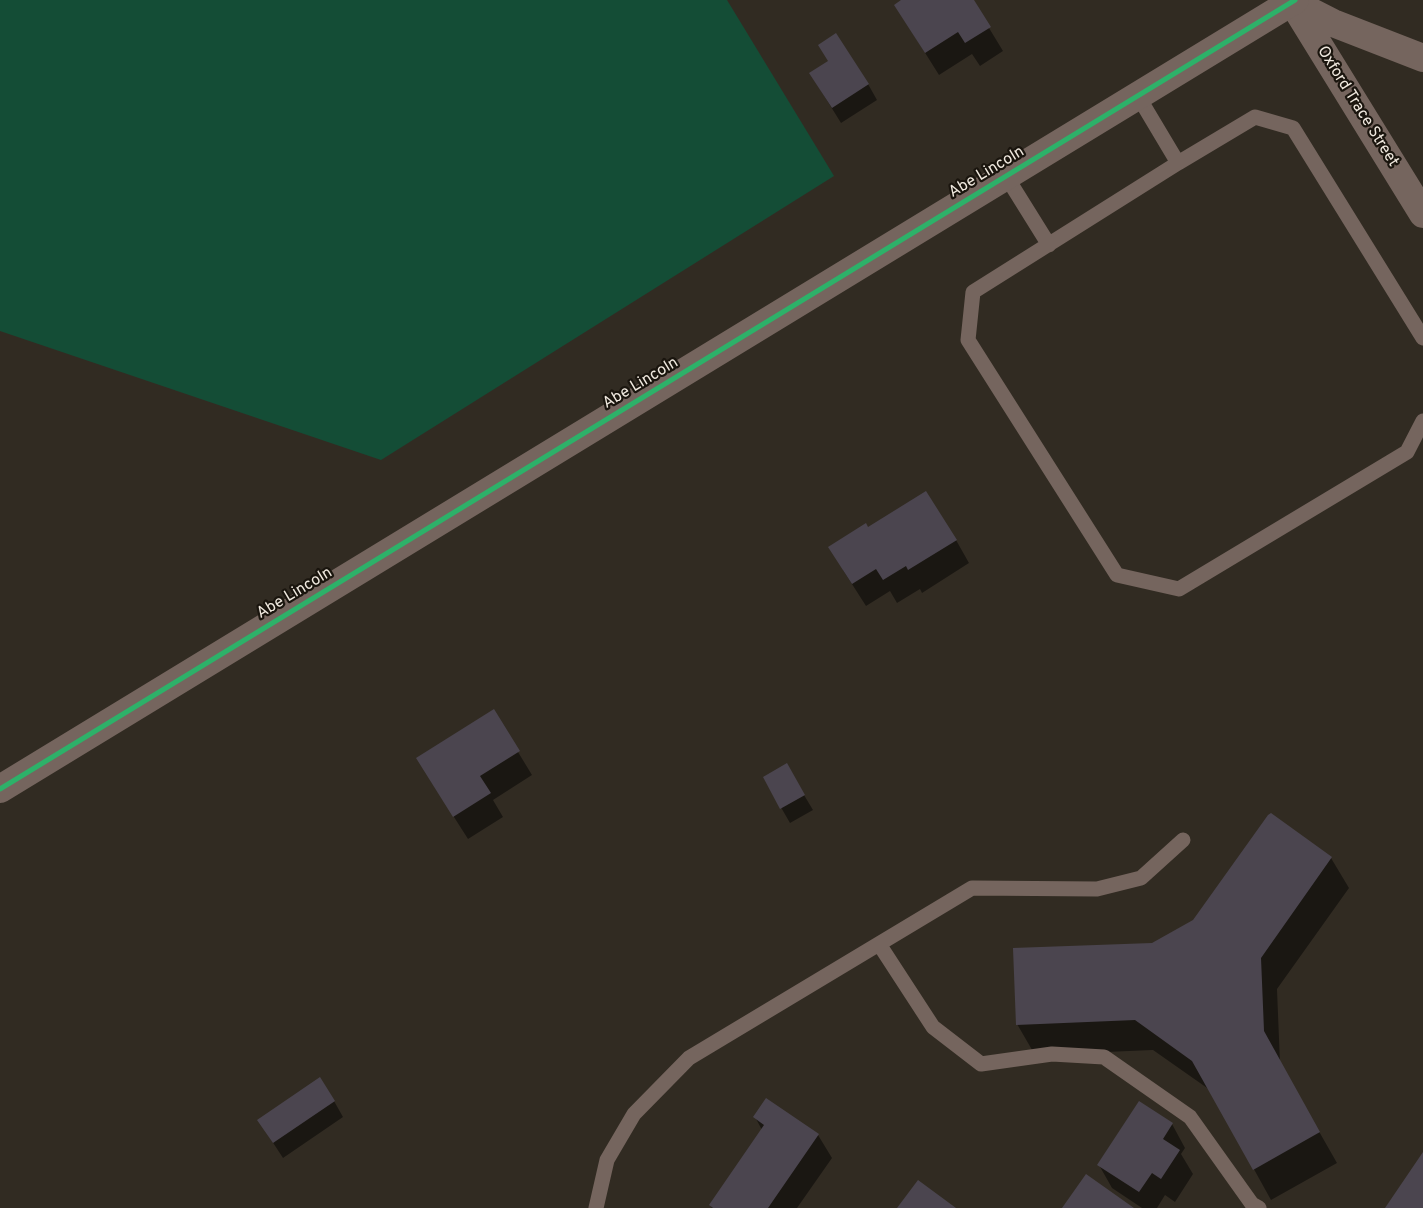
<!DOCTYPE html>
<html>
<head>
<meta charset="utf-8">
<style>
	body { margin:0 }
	canvas { display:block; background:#312b22 }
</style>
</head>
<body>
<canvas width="1423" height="1208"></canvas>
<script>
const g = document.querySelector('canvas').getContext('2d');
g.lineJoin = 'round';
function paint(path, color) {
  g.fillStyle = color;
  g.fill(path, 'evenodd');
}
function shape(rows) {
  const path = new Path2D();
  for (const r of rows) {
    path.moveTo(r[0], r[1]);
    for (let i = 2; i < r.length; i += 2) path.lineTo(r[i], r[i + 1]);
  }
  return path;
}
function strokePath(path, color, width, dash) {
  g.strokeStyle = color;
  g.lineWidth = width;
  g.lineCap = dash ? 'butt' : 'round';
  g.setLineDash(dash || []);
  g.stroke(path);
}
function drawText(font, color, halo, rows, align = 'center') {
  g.font = font + ' Overpass,sans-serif';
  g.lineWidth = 4.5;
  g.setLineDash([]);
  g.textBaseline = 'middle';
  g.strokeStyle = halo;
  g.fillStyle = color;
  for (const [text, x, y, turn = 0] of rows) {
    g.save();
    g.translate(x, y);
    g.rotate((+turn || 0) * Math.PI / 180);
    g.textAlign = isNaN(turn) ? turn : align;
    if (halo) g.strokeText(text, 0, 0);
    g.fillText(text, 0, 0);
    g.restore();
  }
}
paint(shape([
	[0,0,727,0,834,176,381,460,0,331]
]), '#144d36');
paint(shape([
	[904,0,972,0,1003,51,980,66,972,54,939,75,895,5],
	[810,73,868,84,877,100,841,123],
	[868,529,956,540,969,563,922,593,920,589,897,603,890,591,866,606,843,570],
	[493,711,532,775,493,800,503,817,468,839,431,781],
	[786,765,813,810,790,823,764,778],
	[1271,815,1331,858,1349,888,1277,989,1280,1063,1337,1163,1271,1200,1210,1090,1153,1050,1035,1055,1017,1024,1194,921],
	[334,1101,343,1117,283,1158,268,1135],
	[755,1117,818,1135,832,1158,797,1208,712,1208,710,1205,762,1130],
	[1172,1124,1185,1148,1181,1154,1193,1174,1175,1202,1165,1195,1157,1208,1142,1208,1112,1188,1099,1165]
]), '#0007');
paint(shape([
	[901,0,974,0,991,27,965,43,958,32,925,53,894,5],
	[836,33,869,84,832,108,809,73,828,61,818,45],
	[926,491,957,540,908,570,906,566,883,580,876,569,852,584,828,547,866,523,868,527],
	[494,709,520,751,480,776,491,793,453,817,416,758],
	[787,763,805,795,780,809,763,777],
	[1271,813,1332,857,1261,958,1264,1031,1320,1132,1253,1170,1192,1061,1135,1020,1016,1025,1013,948,1152,943,1193,920,1268,815],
	[320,1077,335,1101,273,1143,257,1120],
	[766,1098,819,1134,768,1208,713,1208,709,1205,764,1125,753,1117],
	[1139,1101,1173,1123,1163,1139,1180,1150,1161,1179,1152,1173,1139,1192,1097,1165],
	[1423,1152,1423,1208,1385,1208],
	[1086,1174,1134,1208,1062,1208],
	[918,1180,956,1208,897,1208]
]), '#4b454f');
strokePath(shape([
	[1138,96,1178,163],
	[1006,176,1049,245],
	[1423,338,1293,128,1255,117,1178,163,973,292,968,340,1117,575,1179,589,1407,452,1423,421],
	[879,944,933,1027,981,1064,1052,1054,1104,1057,1190,1117,1252,1204,1259,1208],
	[596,1208,607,1160,634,1114,689,1058,972,888,1097,889,1141,878,1183,840]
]), '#75655e', 15);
strokePath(shape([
	[1291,0,1423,214],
	[1292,2,1333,23,1423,58]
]), '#75655e', 28);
strokePath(shape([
	[0,789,1295,0]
]), '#75655e', 28);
strokePath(shape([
	[0,789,1295,0]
]), '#2db169', 5);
drawText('16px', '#f0e9df', '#1a150e', [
	["Oxford Trace Street",1357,107,58],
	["Abe Lincoln",987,173,-31],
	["Abe Lincoln",641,384,-31],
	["Abe Lincoln",295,594,-31]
]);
</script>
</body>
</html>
